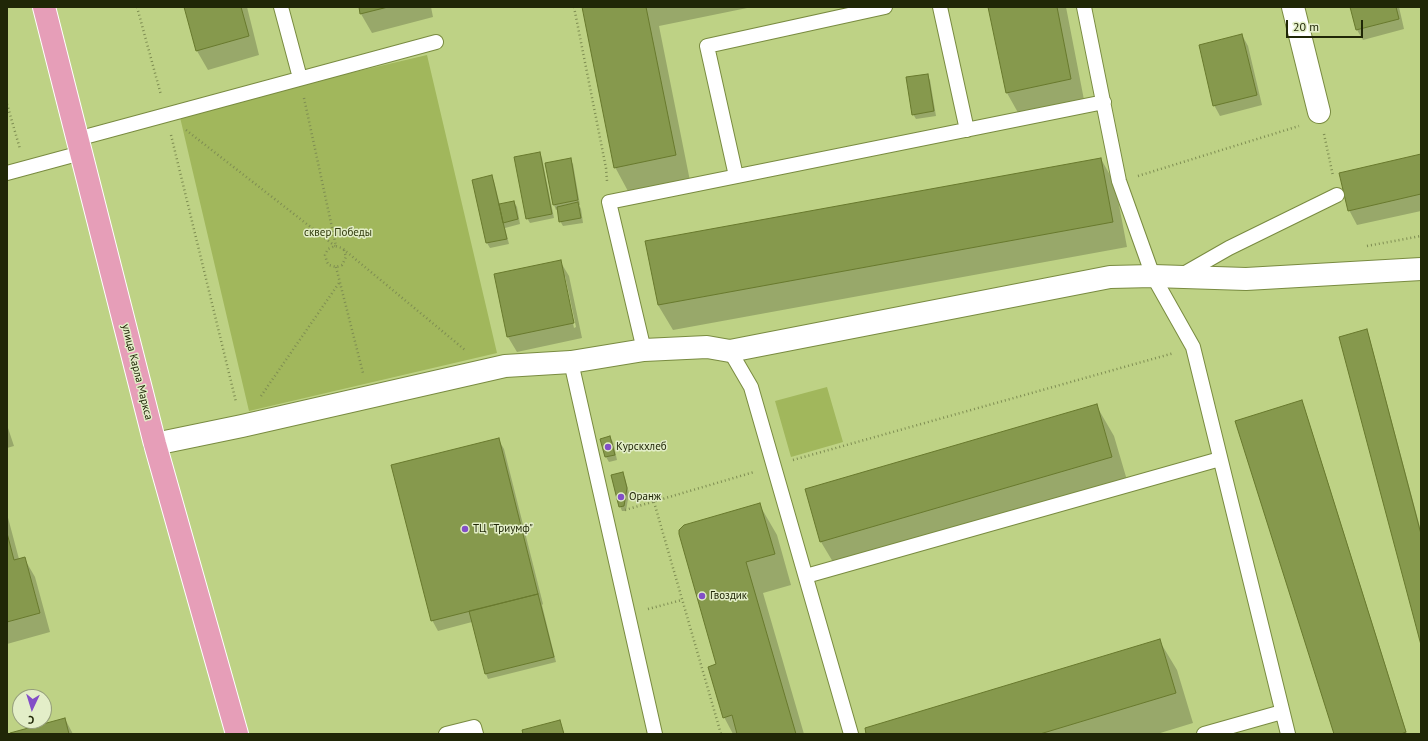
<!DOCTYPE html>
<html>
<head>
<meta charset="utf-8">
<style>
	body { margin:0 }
	#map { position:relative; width:1428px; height:741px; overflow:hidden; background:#bed285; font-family:"PT Sans",sans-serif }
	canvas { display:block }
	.frame { position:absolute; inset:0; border:8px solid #202707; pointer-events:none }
	.north { position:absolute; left:12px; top:689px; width:40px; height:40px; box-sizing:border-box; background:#e3eec8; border:1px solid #959e7b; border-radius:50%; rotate:184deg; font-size:11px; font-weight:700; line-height:16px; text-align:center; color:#202707 }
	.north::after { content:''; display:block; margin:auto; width:14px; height:18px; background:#834fc7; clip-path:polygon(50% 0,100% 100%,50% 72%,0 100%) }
	.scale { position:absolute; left:1286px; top:20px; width:77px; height:18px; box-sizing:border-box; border:2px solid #202707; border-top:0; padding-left:5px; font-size:12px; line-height:14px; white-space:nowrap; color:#202707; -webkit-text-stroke:3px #e3eec8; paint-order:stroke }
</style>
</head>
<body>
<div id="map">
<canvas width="1428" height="741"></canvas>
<div class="frame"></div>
<div class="north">С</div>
<div class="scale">20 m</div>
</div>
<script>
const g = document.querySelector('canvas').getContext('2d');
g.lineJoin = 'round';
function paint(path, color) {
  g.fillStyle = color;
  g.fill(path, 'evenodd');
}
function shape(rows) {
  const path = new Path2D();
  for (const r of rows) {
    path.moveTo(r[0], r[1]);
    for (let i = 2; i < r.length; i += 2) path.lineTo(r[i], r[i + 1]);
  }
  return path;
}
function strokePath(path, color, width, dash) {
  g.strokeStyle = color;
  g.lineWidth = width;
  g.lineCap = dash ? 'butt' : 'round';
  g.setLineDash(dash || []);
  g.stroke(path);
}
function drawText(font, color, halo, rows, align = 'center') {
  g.font = font + ' "PT Sans",sans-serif';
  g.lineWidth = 3;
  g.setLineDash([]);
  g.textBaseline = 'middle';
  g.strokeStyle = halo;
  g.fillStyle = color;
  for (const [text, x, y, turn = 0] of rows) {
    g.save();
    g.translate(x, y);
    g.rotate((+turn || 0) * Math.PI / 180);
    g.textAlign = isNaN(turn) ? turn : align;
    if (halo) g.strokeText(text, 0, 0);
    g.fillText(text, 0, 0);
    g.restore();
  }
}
paint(shape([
	[427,55,497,353,249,411,179,113],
	[827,387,843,442,791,457,775,401]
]), '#a1b75c');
paint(shape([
	[185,7,247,7,259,55,208,70,197,51],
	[360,7,431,7,433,17,372,33,361,14],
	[583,7,752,7,659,26,690,181,629,193,615,167],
	[989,7,1066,7,1085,105,1021,118,1007,93],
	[1351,7,1399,7,1404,29,1363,40,1357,30],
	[1242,35,1248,46,1262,105,1220,116,1214,105],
	[927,75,930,80,936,116,916,119,913,114],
	[540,153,542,158,554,218,530,223,527,218],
	[1421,155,1421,211,1357,225,1349,210],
	[570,159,573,164,580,205,579,205,581,209,583,223,563,226,560,221,558,209,556,210,554,205],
	[1101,159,1115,184,1127,247,673,330,658,305],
	[491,176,494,181,500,205,514,202,517,207,520,224,505,228,509,244,490,248,487,243,473,181],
	[560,261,569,276,582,338,517,352,508,337],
	[563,276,565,276,576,327,574,328],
	[1366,331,1369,336,1421,531,1421,641],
	[1301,401,1304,406,1407,734,1335,734],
	[1096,405,1114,436,1129,487,839,572,821,542,806,490],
	[7,425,14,446,7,448],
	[610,437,613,442,617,460,609,462,606,457,602,440],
	[498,439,504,449,543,604,542,605,556,662,488,679,486,674,472,622,438,631,432,620],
	[622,473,625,478,629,493,626,511,622,511,620,506],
	[759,504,777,535,791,585,763,593,804,734,733,734,724,717,717,665],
	[7,514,19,559,24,558,35,577,50,632,7,644],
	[1159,640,1177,670,1193,723,1157,734,867,734],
	[65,719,73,734,11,734]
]), '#0003');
const building = shape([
	[184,7,241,7,249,36,196,51,184,7],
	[359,7,388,7,360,14,359,7],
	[582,7,646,7,676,155,614,168,582,7],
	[988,7,1057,7,1071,79,1006,93,988,7],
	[1350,7,1396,7,1399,19,1356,30,1350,7],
	[1242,34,1257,95,1213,106,1199,45,1242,34],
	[928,74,934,111,912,115,906,77,928,74],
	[540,152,552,214,526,219,514,157,540,152],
	[1421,154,1421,194,1348,211,1339,173,1421,154],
	[571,158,578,200,553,205,545,163,571,158],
	[1101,158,1113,222,658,305,645,241,1101,158],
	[492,175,507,239,486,243,472,180,492,175],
	[514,201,518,219,503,223,499,204,514,201],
	[578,202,581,218,559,222,557,207,578,202],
	[561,260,574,323,507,337,494,274,561,260],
	[1367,329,1421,534,1421,645,1339,337,1367,329],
	[1302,400,1406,732,1401,734,1334,734,1235,421,1302,400],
	[1097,404,1112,457,820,542,805,489,1097,404],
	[610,436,615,455,605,457,600,439,610,436],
	[499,438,538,594,431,621,391,465,499,438],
	[623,472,627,488,624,506,619,507,611,475,623,472],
	[760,503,775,554,746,562,796,734,737,734,732,715,723,718,708,667,716,664,679,534,679,530,684,525,760,503],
	[7,533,14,560,25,557,40,613,7,622,7,533],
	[538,594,554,657,485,674,469,611,538,594],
	[1160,639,1176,693,1040,734,866,734,865,728,1160,639],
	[65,718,69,734,10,734,10,733,65,718],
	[560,720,564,734,523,734,522,730,560,720]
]);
paint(building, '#86994d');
strokePath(building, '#68792d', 1);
const service = shape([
	[281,7,300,78],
	[940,7,967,130],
	[1084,7,1119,181,1153,276,1193,347,1288,734],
	[77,139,436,42],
	[7,173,81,153],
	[736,176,707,46,885,7],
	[1180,276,1229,248,1337,195],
	[644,350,609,202,1104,102],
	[730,351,751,387,851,734],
	[571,362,655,734],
	[806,576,1220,459],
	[446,734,474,727,476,734],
	[1204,734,1282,712]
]);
const minor = shape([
	[1293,7,1319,112],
	[155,444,242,426,505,366,571,362,644,350,707,347,730,351,1110,277,1153,276,1246,279,1421,269]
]);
const primary = shape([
	[44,7,155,444,237,734]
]);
strokePath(service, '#798b40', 16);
strokePath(minor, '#798b40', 24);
strokePath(primary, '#fff', 24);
strokePath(shape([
	[137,7,161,95],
	[574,7,606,168,607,181],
	[304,98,336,246],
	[7,104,20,149],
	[186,130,335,246],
	[1324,134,1333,176],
	[171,135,236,402],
	[1138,176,1299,126],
	[1367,246,1421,236],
	[344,250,346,257,342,265,336,267,329,265,327,262,325,255,328,249,335,246,342,248,465,350],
	[336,267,363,373],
	[261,396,339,283],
	[793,460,1174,353],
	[654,502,721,734],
	[625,510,754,472],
	[648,609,682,600]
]), '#7e8d52', 2.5, [1, 3]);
strokePath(service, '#fff', 14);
strokePath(minor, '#fff', 22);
strokePath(primary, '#e69eb8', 22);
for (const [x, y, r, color] of [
	[608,447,4,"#834fc7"],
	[621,497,4,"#834fc7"],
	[465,529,4,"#834fc7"],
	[702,596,4,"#834fc7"]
]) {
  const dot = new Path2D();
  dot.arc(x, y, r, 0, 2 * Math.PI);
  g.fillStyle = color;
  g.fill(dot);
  strokePath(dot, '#e3eec8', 1.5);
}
drawText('11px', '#2f390b', '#e3eec8', [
	["сквер Победы",338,233]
]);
drawText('11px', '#202707', '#e3eec8', [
	["улица Карла Маркса",137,372,76]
]);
drawText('11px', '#202707', '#e3eec8', [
	["Курскхлеб",616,447],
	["Оранж",629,497],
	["ТЦ \"Триумф\"",473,529],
	["Гвоздик",710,596]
], 'left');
</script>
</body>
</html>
